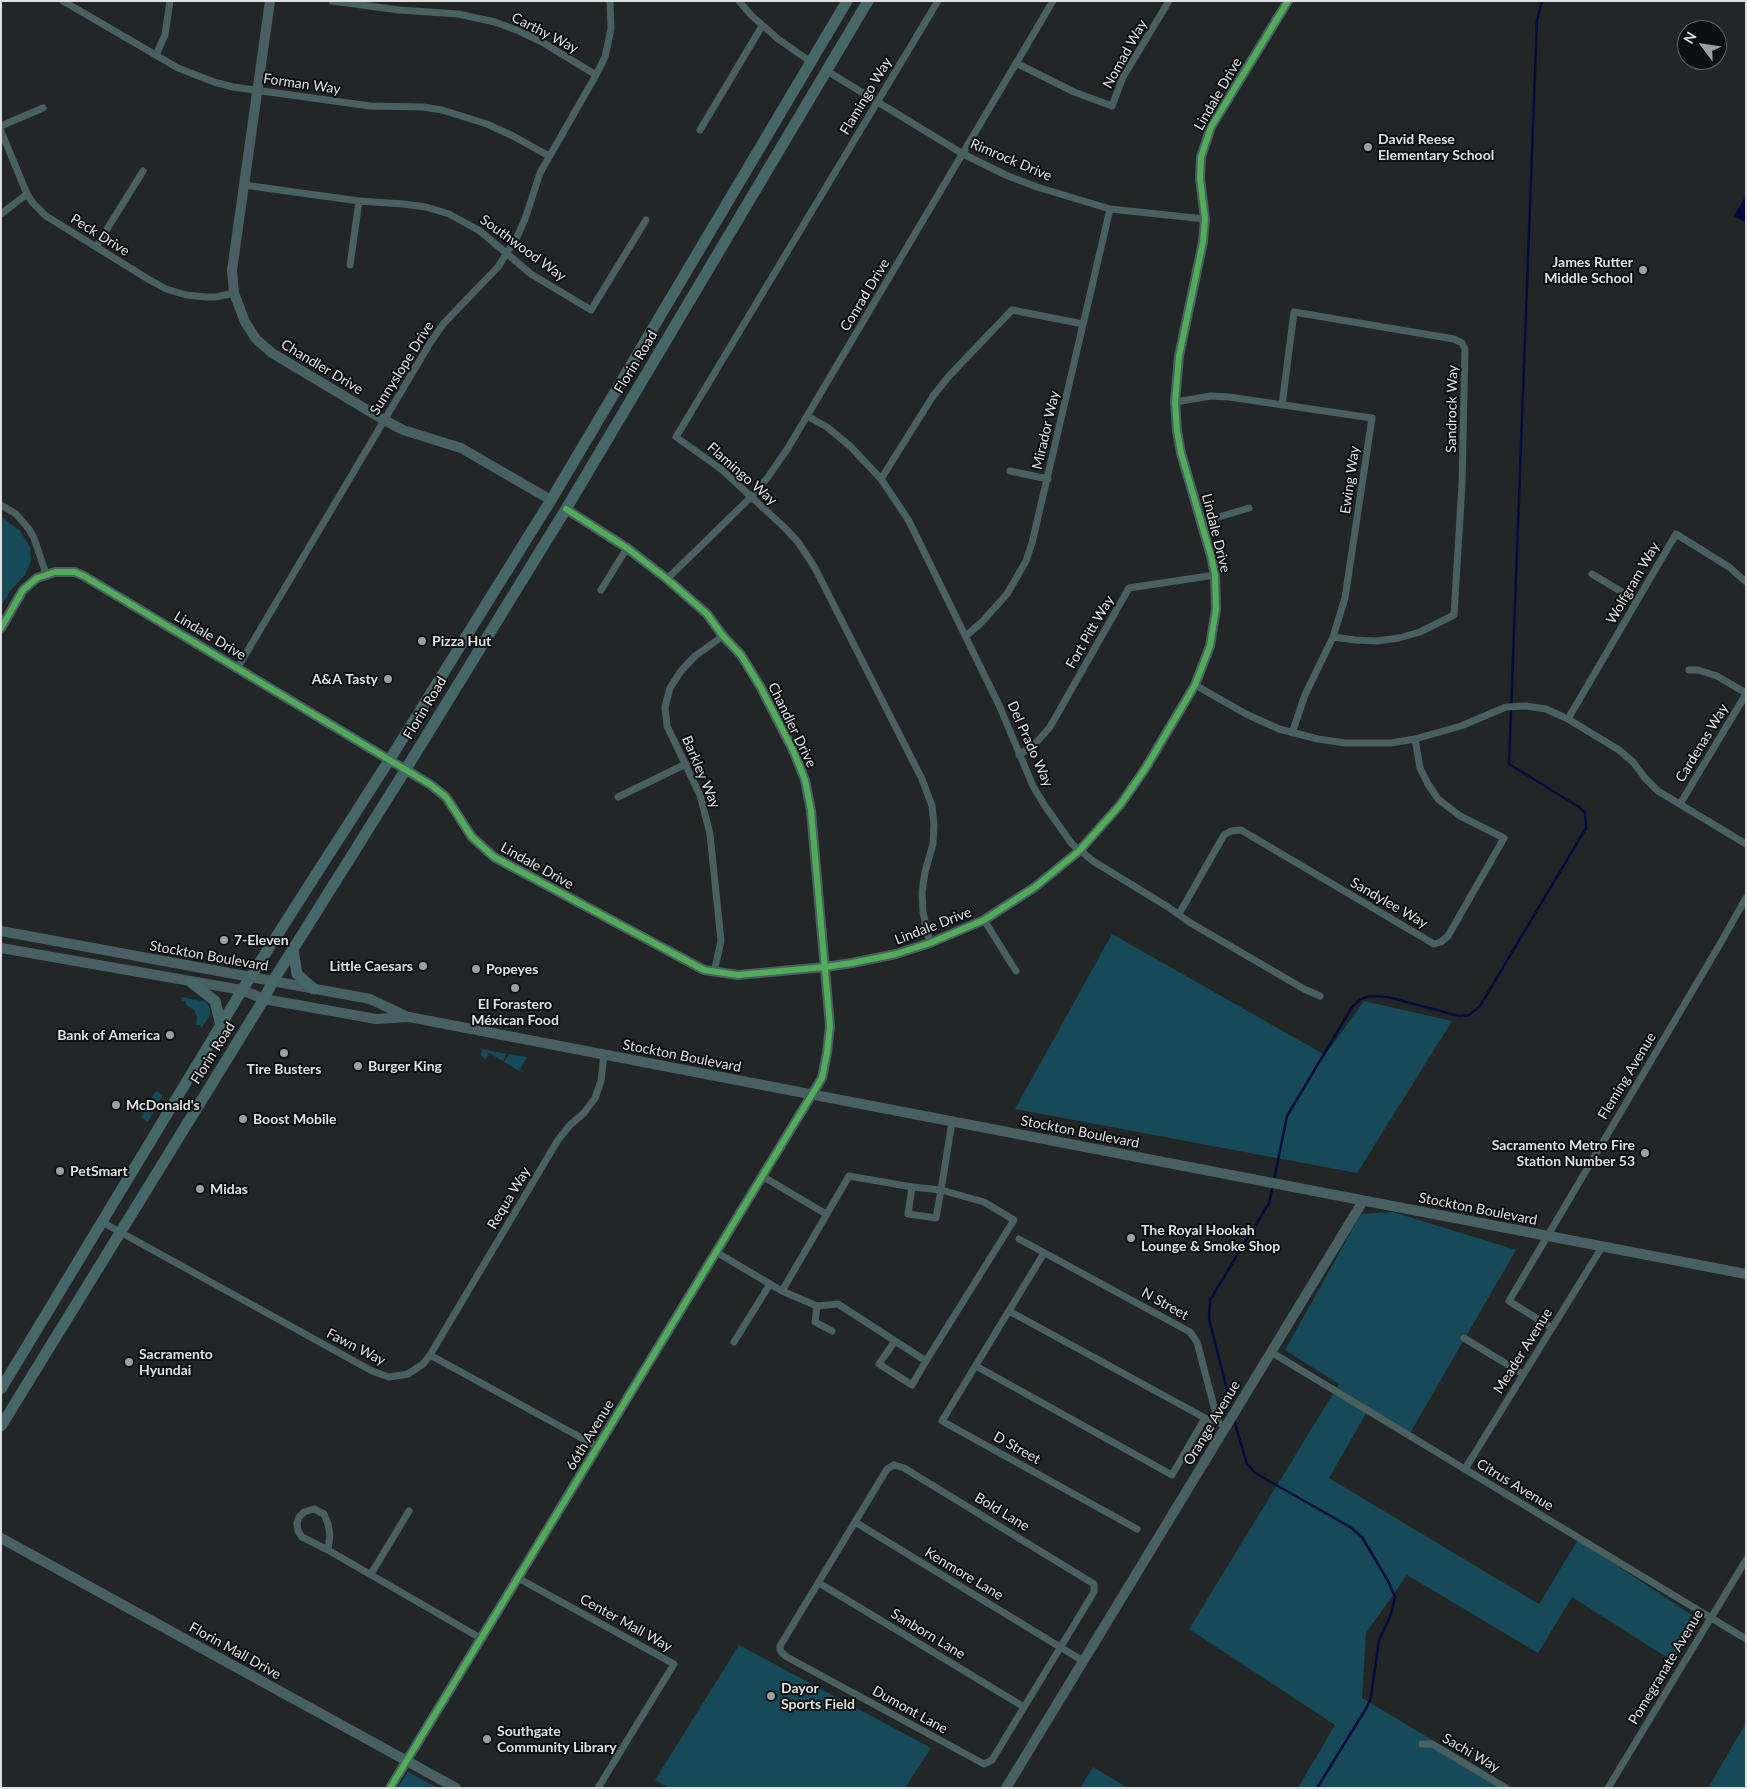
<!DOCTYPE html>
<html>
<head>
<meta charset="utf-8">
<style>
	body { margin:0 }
	#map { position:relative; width:1747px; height:1789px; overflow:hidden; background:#232627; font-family:Lato,sans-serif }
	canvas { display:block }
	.frame { position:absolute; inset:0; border:2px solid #dee0e1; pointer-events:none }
	.north { position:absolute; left:1677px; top:20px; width:50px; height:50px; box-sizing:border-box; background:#0d0f10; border:1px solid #616364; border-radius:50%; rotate:301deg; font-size:14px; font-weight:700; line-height:20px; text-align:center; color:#dee0e1 }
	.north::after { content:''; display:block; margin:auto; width:18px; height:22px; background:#9d9fa0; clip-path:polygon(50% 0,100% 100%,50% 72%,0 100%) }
</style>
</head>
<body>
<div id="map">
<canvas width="1747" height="1789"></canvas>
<div class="frame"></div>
<div class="north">N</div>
</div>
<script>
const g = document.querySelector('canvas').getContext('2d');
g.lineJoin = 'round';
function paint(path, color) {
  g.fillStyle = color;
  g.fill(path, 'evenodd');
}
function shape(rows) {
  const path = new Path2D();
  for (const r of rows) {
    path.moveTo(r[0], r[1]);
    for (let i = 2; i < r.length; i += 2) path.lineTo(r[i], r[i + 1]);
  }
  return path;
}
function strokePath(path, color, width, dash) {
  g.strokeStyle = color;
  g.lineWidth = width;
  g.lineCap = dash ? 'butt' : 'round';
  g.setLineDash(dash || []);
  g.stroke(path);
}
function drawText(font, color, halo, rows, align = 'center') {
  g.font = font + ' Lato,sans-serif';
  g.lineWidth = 4;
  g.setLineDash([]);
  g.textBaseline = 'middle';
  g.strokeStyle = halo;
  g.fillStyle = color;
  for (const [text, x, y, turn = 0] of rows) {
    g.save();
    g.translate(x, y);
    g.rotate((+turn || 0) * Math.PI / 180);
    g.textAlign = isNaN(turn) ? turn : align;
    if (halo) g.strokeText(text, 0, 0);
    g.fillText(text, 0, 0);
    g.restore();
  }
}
paint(shape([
	[1,516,20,531,30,547,31,561,25,575,11,590,1,606],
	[1112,934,1325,1055,1364,1001,1452,1021,1357,1173,1015,1109],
	[182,997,206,1002,210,1008,210,1015,201,1029,200,1025,196,1025,197,1016,194,1010,187,1006,185,1001,183,1001,181,999],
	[482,1049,507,1054,503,1061,489,1053,485,1060,481,1055],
	[509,1054,527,1057,519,1071,504,1062],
	[156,1091,163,1095,148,1122,141,1117],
	[1393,1212,1516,1250,1410,1433,1368,1410,1329,1478,1539,1604,1578,1540,1698,1619,1674,1662,1572,1597,1538,1653,1407,1575,1366,1633,1362,1698,1503,1782,1500,1788,1298,1788,1335,1725,1189,1629,1339,1384,1285,1350,1361,1214],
	[739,1645,931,1748,905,1788,669,1788,655,1780],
	[1746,1723,1746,1788,1708,1788],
	[1093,1767,1128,1788,1080,1788],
	[408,1772,438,1788,397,1788]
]), '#164a58');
paint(shape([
	[1746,195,1746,223,1734,216]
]), '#030d3d');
strokePath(shape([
	[1274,1180,1287,1116,1352,1007,1361,999,1370,996,1388,997,1459,1016,1469,1015,1480,1006,1586,828,1585,813,1579,807,1509,764,1537,20,1542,1],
	[1232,1410,1209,1319,1210,1300,1269,1203,1273,1185],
	[1234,1420,1247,1464,1255,1473,1350,1527,1362,1537,1388,1581,1395,1597,1391,1614,1379,1640,1371,1697,1367,1707,1317,1788]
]), '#030d3d', 2.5);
strokePath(shape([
	[63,1,178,68,214,82,233,87,370,106,423,107,442,110,487,124,513,136,549,156],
	[332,1,399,10,458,14,495,22,519,31,542,42,596,75],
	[739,1,751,15,778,39,811,62],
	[156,55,165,35,170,1],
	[1016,63,1074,92,1112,106,1123,77,1169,1],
	[827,71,963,154,1008,176,1037,187,1110,209,1205,219],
	[1,126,43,108],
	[700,130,762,26],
	[1,131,27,194,33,203,46,216,148,279,166,289,186,295,206,297,216,297,234,293],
	[244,185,359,201,403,204,426,207,449,214,480,231,531,274,591,310,646,220],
	[1,214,27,194],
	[96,247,143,171],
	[350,265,359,201],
	[1175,402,1211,396,1229,397,1372,418,1345,598,1333,637,1305,695,1292,733],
	[1282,405,1294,312,1454,339,1462,343,1465,349,1462,484,1454,615,1420,632,1399,638,1377,641,1355,640,1333,637],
	[807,416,827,427,850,446,881,479,909,521,999,705,1033,786,1045,806,1072,844,1093,861,1168,907,1189,922,1304,989,1320,996],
	[1010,471,1048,479],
	[881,479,933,396,949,376,1012,310,1083,324],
	[1,505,16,514,29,529,34,538,46,574],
	[1202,522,1249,508],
	[1592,574,1637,601],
	[667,579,751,497,768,477,788,448,1053,1],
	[601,590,627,548],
	[966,636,982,622,1007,594,1026,561,1032,543,1110,209],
	[238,667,430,343,444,323,498,267,517,237,525,219,540,173,596,75,605,57,611,29,610,1],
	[1689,670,1698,670,1717,676,1746,693],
	[1195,685,1246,714,1279,729,1318,739,1345,743,1391,743,1415,739,1461,726,1506,707,1526,706,1546,709,1568,719,1619,750,1633,762,1645,778,1658,791,1746,844],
	[1568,719,1676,534,1729,567,1746,582],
	[1019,755,1035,744,1050,727,1129,588,1215,575],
	[618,797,686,764],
	[1680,804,1746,694],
	[1179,914,1224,835,1231,831,1241,830,1434,944,1441,942,1448,936,1504,838,1460,816,1438,799,1428,784,1420,768,1415,739],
	[984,920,1016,971],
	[930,943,923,912,922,892,925,872,933,844,934,825,932,806,922,779,815,568,798,542,784,527,721,469,676,437,938,1],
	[714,972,721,941,710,834,700,795,667,726,665,707,670,688,681,671,695,656,723,636],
	[762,1176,826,1214],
	[912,1187,941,1190,936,1218,908,1214,912,1187],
	[102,1222,372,1371,389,1377,408,1374,423,1364,430,1355,558,1140,570,1125,584,1113,595,1098,601,1081,604,1054],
	[1019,1239,1190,1332,1197,1342,1218,1422],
	[716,1252,782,1291,849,1176,912,1187],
	[1044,1253,942,1421,1137,1529],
	[782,1291,817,1306],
	[1009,1311,1205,1418,1219,1423],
	[1552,1328,1509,1301,1720,944,1746,898],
	[832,1331,815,1322,817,1306,838,1304,926,1361,1014,1220,984,1202,941,1190,952,1122],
	[1464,1338,1523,1374],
	[895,1341,879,1364,912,1385,926,1361],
	[734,1342,770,1284],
	[1271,1352,1746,1639],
	[430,1355,598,1447],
	[976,1366,1172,1475,1205,1418],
	[894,1465,904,1468,1094,1584,1094,1592,995,1755,992,1760,984,1764,787,1657,782,1653,780,1650,780,1646,887,1469,894,1465],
	[1465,1469,1602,1247],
	[314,1509,324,1514,328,1524,330,1535,328,1550,302,1537,298,1531,297,1523,299,1517,304,1512,314,1509],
	[855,1522,1083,1661],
	[328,1550,482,1639],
	[371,1574,409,1511],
	[518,1578,674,1664,598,1788],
	[819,1583,1024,1707],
	[1422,1744,1432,1744,1506,1788],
	[1608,1788,1746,1560]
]), '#495f60', 7);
strokePath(shape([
	[270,1,232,270,234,293,245,322,256,339,272,353,384,420,403,430,461,448,551,500],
	[1,628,23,590,37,578,55,572,75,572,84,576,431,785,446,797,472,837,494,857,704,970,738,975,825,967,852,963,896,954,930,943,984,920,1035,887,1079,851,1120,805,1145,769,1195,685,1210,646,1216,609,1215,575,1211,556,1181,453,1177,431,1175,402,1179,356,1203,242,1205,219,1200,178,1201,157,1211,127,1288,1],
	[1,931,370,999,408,1017],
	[1,948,242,990,264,999,376,1019,409,1017,1746,1274],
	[1,1538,456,1788],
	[390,1788,822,1078,827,1053,830,1026,811,811,805,780,793,750,760,686,741,655,723,636,707,614,667,579,627,548,566,509],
	[1006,1788,1363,1201]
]), '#486061', 10);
strokePath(shape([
	[293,949,297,974,314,989],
	[191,982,215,1001,221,1026],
	[1,1389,242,990,390,759,551,500,847,1],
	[1,1426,264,999,273,981,406,769,566,509,868,1]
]), '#476667', 11);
strokePath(shape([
	[1,628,23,590,37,578,55,572,75,572,84,576,431,785,446,797,472,837,494,857,704,970,738,975,825,967,852,963,896,954,930,943,984,920,1035,887,1079,851,1120,805,1145,769,1195,685,1210,646,1216,609,1215,575,1211,556,1181,453,1177,431,1175,402,1179,356,1203,242,1205,219,1200,178,1201,157,1211,127,1288,1],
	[390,1788,822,1078,827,1053,830,1026,811,811,805,780,793,750,760,686,741,655,723,636,707,614,667,579,627,548,566,509]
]), '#51ab58', 6);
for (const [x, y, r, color] of [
	[1368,147,5,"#9d9fa0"],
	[1643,270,5,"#9d9fa0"],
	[422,641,5,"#9d9fa0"],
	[388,679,5,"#9d9fa0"],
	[224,940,5,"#9d9fa0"],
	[423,966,5,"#9d9fa0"],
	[476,969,5,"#9d9fa0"],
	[515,988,5,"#9d9fa0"],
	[170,1035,5,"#9d9fa0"],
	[284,1053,5,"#9d9fa0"],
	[358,1066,5,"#9d9fa0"],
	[116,1105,5,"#9d9fa0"],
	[243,1119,5,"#9d9fa0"],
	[1645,1153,5,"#9d9fa0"],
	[60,1171,5,"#9d9fa0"],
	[200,1189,5,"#9d9fa0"],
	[1131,1238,5,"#9d9fa0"],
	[129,1362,5,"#9d9fa0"],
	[771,1696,5,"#9d9fa0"],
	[487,1739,5,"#9d9fa0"]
]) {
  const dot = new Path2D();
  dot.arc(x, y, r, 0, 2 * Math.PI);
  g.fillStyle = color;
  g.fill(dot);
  strokePath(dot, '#0d0f10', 2);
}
drawText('14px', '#dee0e1', '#0d0f10', [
	["Carthy Way",545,33,27],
	["Nomad Way",1125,54,-61],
	["Forman Way",302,84,8],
	["Lindale Drive",1218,94,-60],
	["Flamingo Way",866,96,-59],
	["Rimrock Drive",1011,160,23],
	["Peck Drive",100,235,32],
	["Southwood Way",523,248,36],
	["Conrad Drive",865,295,-59],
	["Florin Road",636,362,-59],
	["Chandler Drive",322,367,31],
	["Sunnyslope Drive",402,368,-58],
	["Sandrock Way",1452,409,-89],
	["Mirador Way",1046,430,-77],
	["Flamingo Way",742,474,41],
	["Ewing Way",1350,480,-82],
	["Lindale Drive",1216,533,76],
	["Wolfgram Way",1633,583,-60],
	["Fort Pitt Way",1090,632,-60],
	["Lindale Drive",210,636,31],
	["Florin Road",425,708,-59],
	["Chandler Drive",792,725,64],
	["Cardenas Way",1702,743,-59],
	["Del Prado Way",1030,744,66],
	["Barkley Way",701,772,67],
	["Lindale Drive",537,866,29],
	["Sandylee Way",1389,903,30],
	["Lindale Drive",933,926,-21],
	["Stockton Boulevard",209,956,10],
	["Florin Road",213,1053,-58],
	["Stockton Boulevard",682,1056,11],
	["Fleming Avenue",1627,1076,-59],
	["Stockton Boulevard",1080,1132,11],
	["Requa Way",509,1198,-59],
	["Stockton Boulevard",1478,1209,11],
	["N Street",1165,1304,29],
	["Fawn Way",356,1347,27],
	["Meader Avenue",1523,1351,-58],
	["Orange Avenue",1212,1423,-59],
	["66th Avenue",590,1435,-59],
	["D Street",1017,1448,29],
	["Citrus Avenue",1515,1485,31],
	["Bold Lane",1002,1512,31],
	["Kenmore Lane",964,1574,31],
	["Center Mall Way",626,1623,29],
	["Sanborn Lane",928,1634,31],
	["Florin Mall Drive",235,1651,29],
	["Pomegranate Avenue",1666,1667,-59],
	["Dumont Lane",910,1710,29],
	["Sachi Way",1471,1753,30]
]);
drawText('bold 14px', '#dee0e1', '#0d0f10', [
	["David Reese",1378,139],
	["Elementary School",1378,155],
	["James Rutter",1633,262,"right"],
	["Middle School",1633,278,"right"],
	["Pizza Hut",432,641],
	["A&A Tasty",378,679,"right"],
	["7-Eleven",234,940],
	["Little Caesars",413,966,"right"],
	["Popeyes",486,969],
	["El Forastero",515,1004,"center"],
	["Méxican Food",515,1020,"center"],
	["Bank of America",160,1035,"right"],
	["Burger King",368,1066],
	["Tire Busters",284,1069,"center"],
	["McDonald's",126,1105],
	["Boost Mobile",253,1119],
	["Sacramento Metro Fire",1635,1145,"right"],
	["Station Number 53",1635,1161,"right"],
	["PetSmart",70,1171],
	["Midas",210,1189],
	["The Royal Hookah",1141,1230],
	["Lounge & Smoke Shop",1141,1246],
	["Sacramento",139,1354],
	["Hyundai",139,1370],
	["Dayor",781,1688],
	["Sports Field",781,1704],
	["Southgate",497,1731],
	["Community Library",497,1747]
], 'left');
</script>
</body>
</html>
